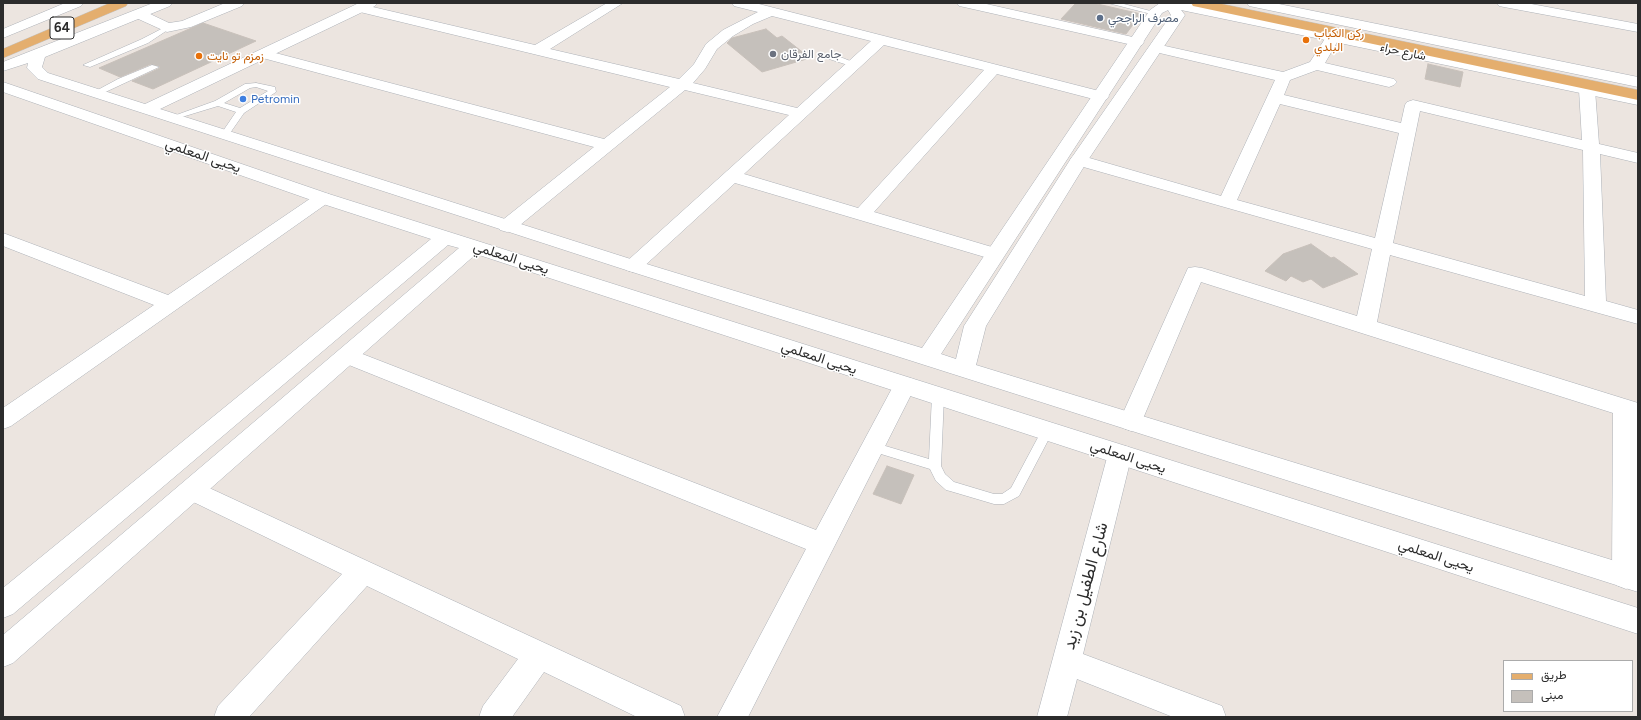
<!DOCTYPE html>
<html>
<head>
<meta charset="utf-8">
<style>
	body { margin:0 }
	#map { position:relative; width:1641px; height:720px; overflow:hidden; background:#ece5e0; font-family:Figtree,Vazirmatn,sans-serif }
	canvas { display:block }
	.frame { position:absolute; inset:0; border:4px solid #2c2c2c; pointer-events:none }
	.legend { position:absolute; left:1503px; top:660px; width:130px; height:52px; box-sizing:border-box; background:#fff; border:1px solid #ababab; margin:0; padding:5px 7px; list-style:none; font-size:12px; color:#2c2c2c }
	.legend li { display:flex; align-items:center; gap:8px; height:20px }
	.legend b { width:20px; border:1px solid #ababab }
</style>
</head>
<body>
<div id="map">
<canvas width="1641" height="720"></canvas>
<div class="frame"></div>
<ul class="legend">
<li><b style="height:5px;background:#e4ae6e"></b>طريق</li>
<li><b style="height:11px;background:#c5c0bb"></b>مبنى</li>
</ul>
</div>
<script>
const g = document.querySelector('canvas').getContext('2d');
g.lineJoin = 'round';
function paint(path, color) {
  g.fillStyle = color;
  g.fill(path, 'evenodd');
}
function shape(rows) {
  const path = new Path2D();
  for (const r of rows) {
    path.moveTo(r[0], r[1]);
    for (let i = 2; i < r.length; i += 2) path.lineTo(r[i], r[i + 1]);
  }
  return path;
}
function strokePath(path, color, width, dash) {
  g.strokeStyle = color;
  g.lineWidth = width;
  g.lineCap = dash ? 'butt' : 'round';
  g.setLineDash(dash || []);
  g.stroke(path);
}
function drawText(font, color, halo, rows, align = 'center') {
  g.font = font + ' Figtree,Vazirmatn,sans-serif';
  g.lineWidth = 3;
  g.setLineDash([]);
  g.textBaseline = 'middle';
  g.strokeStyle = halo;
  g.fillStyle = color;
  for (const [text, x, y, turn = 0] of rows) {
    g.save();
    g.translate(x, y);
    g.rotate((+turn || 0) * Math.PI / 180);
    g.textAlign = isNaN(turn) ? turn : align;
    if (halo) g.strokeText(text, 0, 0);
    g.fillText(text, 0, 0);
    g.restore();
  }
}
const building = shape([
	[1076,3,1093,3,1141,14,1126,34,1061,19,1076,3],
	[203,23,256,41,153,89,132,81,160,68,159,66,151,64,120,77,99,68,203,23],
	[766,29,777,38,782,36,810,58,762,72,727,43,732,38,766,29],
	[1428,64,1463,72,1460,87,1425,79,1428,64],
	[1311,244,1331,258,1334,257,1358,274,1323,288,1311,279,1303,282,1291,276,1286,281,1265,271,1283,254,1311,244],
	[887,466,914,475,901,504,873,494,887,466]
]);
paint(building, '#c5c0bb');
strokePath(building, '#c8c0ba', 1);
const lane = shape([
	[1108,3,1120,3,1158,13,1155,15,1108,3],
	[167,26,170,28,169,29,148,43,90,67,83,65,142,39,167,26],
	[829,55,835,55,858,64,851,66,829,59,829,55],
	[152,65,159,67,99,95,92,93,118,79,152,65],
	[256,83,275,87,276,92,244,113,228,136,225,136,221,134,236,112,218,106,172,120,168,118,215,101,245,84,256,83],
	[256,87,268,91,240,108,224,103,250,88,256,87],
	[938,392,942,393,944,396,941,466,945,474,954,482,994,494,1002,494,1011,488,1043,428,1051,428,1053,431,1019,496,1004,504,994,504,950,491,946,490,936,481,930,469,868,450,866,447,868,444,872,442,929,459,932,396,934,393,938,392]
]);
const street = shape([
	[225,3,244,3,242,6,191,27,167,32,134,17,132,14,134,11,144,11,169,23,182,21,225,3],
	[607,3,623,3,550,49,679,79,694,64,706,44,723,30,758,12,734,6,732,3,755,3,1107,93,1109,96,1107,99,1101,101,997,74,874,212,1002,250,1005,254,1002,258,995,260,988,258,735,183,640,270,633,272,626,270,623,266,626,262,789,115,685,90,514,230,507,232,500,230,498,226,500,222,594,147,259,57,257,54,259,51,264,50,604,139,670,87,360,12,355,11,353,8,355,5,360,4,535,45,607,3],
	[772,16,871,41,797,108,693,83,705,69,717,49,733,36,753,24,772,16],
	[884,45,984,70,858,208,744,174,884,45],
	[957,3,982,3,1137,38,1142,39,1144,42,1142,45,1137,46,964,7,959,6,957,3],
	[1497,3,1526,3,1638,24,1638,32,1504,7,1499,6,1497,3],
	[1333,33,1338,34,1340,37,1325,63,1394,79,1397,82,1394,85,1389,87,1317,70,1290,80,1284,95,1401,123,1405,105,1407,102,1413,100,1582,140,1579,90,1582,87,1587,85,1592,87,1595,90,1599,144,1638,153,1638,163,1600,154,1606,301,1638,310,1638,324,1390,255,1377,322,1638,403,1638,580,1636,585,1626,589,1616,585,1612,577,1613,413,1201,282,1139,428,1131,431,1123,428,1119,422,1188,268,1195,267,1202,268,1357,316,1372,249,1073,164,1070,160,1073,156,1079,155,1221,196,1275,80,1151,51,1149,48,1151,45,1156,44,1283,72,1310,62,1328,34,1333,33],
	[1280,104,1399,133,1375,238,1237,200,1280,104],
	[1420,111,1583,150,1585,296,1393,243,1420,111],
	[323,193,329,194,332,198,329,202,11,426,3,429,3,408,154,305,3,246,3,233,168,295,317,194,323,193],
	[347,348,816,530,897,379,905,377,913,379,916,385,748,717,717,717,806,549,339,361,336,356,339,351,347,348],
	[1120,445,1129,447,1132,454,1083,654,1222,706,1226,717,1173,717,1077,679,1067,717,1037,717,1108,454,1111,447,1120,445],
	[192,480,681,706,685,717,637,717,544,672,512,717,479,717,483,706,518,659,367,586,249,717,214,717,218,706,342,574,183,497,179,490,183,483,192,480]
]);
const secondary = shape([
	[65,3,83,3,81,6,3,38,3,29,65,3],
	[153,3,172,3,170,6,45,57,42,67,48,73,145,104,359,3,377,3,375,6,160,109,640,262,922,348,1150,10,1160,3,1189,3,1638,95,1638,105,1181,10,1185,15,1088,160,986,326,976,365,1638,568,1638,592,626,270,38,79,27,68,28,63,3,71,3,62,153,3],
	[1168,10,1171,15,1070,160,964,326,956,359,941,354,1162,13,1168,10],
	[1247,3,1274,3,1638,77,1638,87,1254,7,1249,6,1247,3],
	[3,82,329,194,1638,608,1638,634,476,254,13,663,3,667,3,635,459,248,448,245,13,614,3,618,3,588,431,239,317,202,3,92,3,82]
]);
const primary = shape([
	[110,3,128,3,126,6,3,58,3,49,110,3],
	[1191,3,1217,3,1638,90,1638,100,1198,7,1193,6,1191,3]
]);
strokePath(lane, '#adb1b7', 1);
strokePath(street, '#adb1b7', 1);
strokePath(secondary, '#adb1b7', 1);
strokePath(primary, '#c4c4c4', 1);
paint(lane, '#fff');
paint(street, '#fff');
paint(secondary, '#fff');
paint(primary, '#e4ae6e');
for (const [x, y, r, color] of [
	[1100,18,4,"#5c6f8a"],
	[1306,40,4,"#e8710a"],
	[773,54,4,"#6b7280"],
	[199,56,4,"#e8710a"],
	[243,99,4,"#3f7fe0"]
]) {
  const dot = new Path2D();
  dot.arc(x, y, r, 0, 2 * Math.PI);
  g.fillStyle = color;
  g.fill(dot);
  strokePath(dot, '#fff', 1.5);
}
drawText('12px', '#4e5e75', '#fff', [
	["مصرف الراجحي",1108,18]
], 'left');
drawText('12px', '#c56008', '#fff', [
	["ركن الكباب",1314,33],
	["البلدي",1314,47],
	["زمزم تو نايت",207,56]
], 'left');
drawText('12px', '#2c2c2c', '#fff', [
	["شارع حراء",1403,52,12]
]);
drawText('12px', '#5b616d', '#fff', [
	["جامع الفرقان",781,54]
], 'left');
drawText('12px', '#366cbe', '#fff', [
	["Petromin",251,99]
], 'left');
for (const [x, y, w] of [
	[62,28,24]
]) {
  const box = new Path2D();
  box.roundRect(x - w / 2, y - 11, w, 22, 3);
  g.fillStyle = '#fff';
  g.fill(box);
  strokePath(box, '#2c2c2c', 1);
}
drawText('bold 13px', '#2c2c2c', null, [
	["64",62,28]
]);
drawText('14px', '#2c2c2c', '#fff', [
	["يحيى المعلمي",203,156,19],
	["يحيى المعلمي",511,258,18],
	["يحيى المعلمي",819,358,18],
	["يحيى المعلمي",1128,457,18],
	["يحيى المعلمي",1436,556,18]
]);
drawText('17px', '#2c2c2c', '#fff', [
	["شارع الطفيل بن زيد",1086,586,-75]
]);
</script>
</body>
</html>
